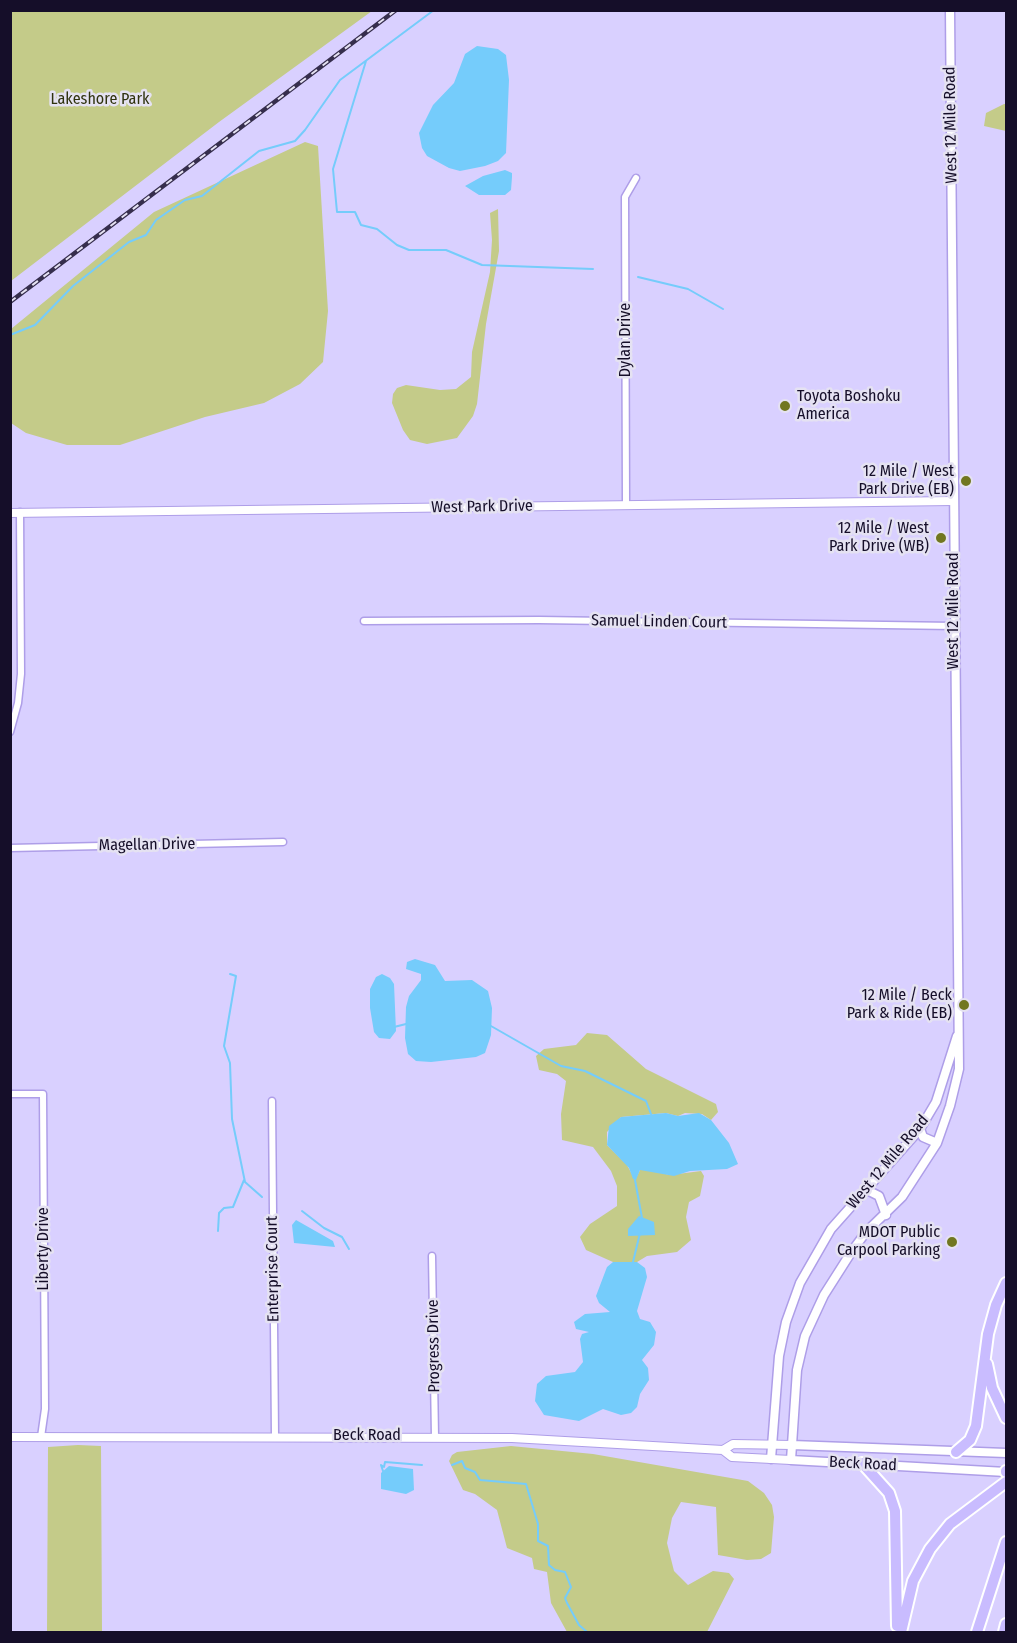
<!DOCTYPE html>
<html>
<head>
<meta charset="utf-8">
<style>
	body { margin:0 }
	#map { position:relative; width:1017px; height:1643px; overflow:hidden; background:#d9d0ff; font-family:"Fira Sans Condensed",sans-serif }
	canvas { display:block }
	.frame { position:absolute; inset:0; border:12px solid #150e29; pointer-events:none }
</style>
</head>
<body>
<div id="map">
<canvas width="1017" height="1643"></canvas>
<div class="frame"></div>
</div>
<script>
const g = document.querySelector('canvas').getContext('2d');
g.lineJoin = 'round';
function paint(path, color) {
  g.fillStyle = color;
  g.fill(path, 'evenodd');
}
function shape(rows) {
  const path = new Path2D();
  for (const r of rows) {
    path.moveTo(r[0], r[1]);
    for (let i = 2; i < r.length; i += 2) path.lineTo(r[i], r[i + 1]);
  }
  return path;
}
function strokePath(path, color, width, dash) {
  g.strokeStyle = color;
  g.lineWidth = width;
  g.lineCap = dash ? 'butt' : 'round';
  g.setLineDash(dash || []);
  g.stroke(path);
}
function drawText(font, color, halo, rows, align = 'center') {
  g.font = font + ' "Fira Sans Condensed",sans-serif';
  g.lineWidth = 5;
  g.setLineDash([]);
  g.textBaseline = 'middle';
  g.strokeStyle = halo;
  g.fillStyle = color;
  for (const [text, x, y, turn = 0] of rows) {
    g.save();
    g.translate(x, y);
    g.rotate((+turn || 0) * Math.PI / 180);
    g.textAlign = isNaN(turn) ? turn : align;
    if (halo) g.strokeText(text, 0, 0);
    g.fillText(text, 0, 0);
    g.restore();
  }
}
paint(shape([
	[11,10,372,10,372,11,219,122,11,281],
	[1004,104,1006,104,1006,131,984,126,986,113],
	[305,142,318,146,328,311,323,362,300,384,264,403,205,417,120,445,67,445,26,433,11,423,11,329,154,212],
	[498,209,499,251,486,324,477,404,473,416,457,438,427,444,410,440,403,430,392,403,393,394,397,388,406,385,440,390,456,389,471,377,472,352,490,272,492,240,490,213],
	[587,1033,607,1035,646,1069,716,1104,718,1112,711,1120,702,1114,685,1113,678,1116,666,1113,621,1117,607,1132,607,1145,627,1165,635,1180,640,1170,644,1169,670,1175,701,1171,704,1176,700,1196,689,1202,686,1217,691,1240,677,1252,647,1256,637,1262,613,1262,586,1250,580,1237,590,1224,617,1206,617,1186,611,1171,593,1147,562,1140,561,1114,566,1081,557,1074,539,1070,536,1056,544,1049,576,1045],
	[78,1445,101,1446,102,1632,47,1632,48,1447],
	[511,1446,593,1454,748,1481,764,1493,772,1505,774,1517,771,1553,761,1559,747,1560,718,1555,716,1507,681,1502,672,1518,667,1543,674,1571,688,1585,713,1571,729,1573,734,1579,707,1632,567,1632,551,1603,547,1572,534,1569,532,1558,507,1548,497,1510,475,1494,463,1490,449,1461,452,1455,457,1452]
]), '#c4cb89');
paint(shape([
	[477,46,498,49,506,55,509,80,506,153,498,161,485,166,460,171,449,168,427,156,422,148,419,133,433,105,454,83,465,54],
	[505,170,512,173,512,177,511,190,505,195,479,195,465,186,483,176],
	[415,959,435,965,445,981,472,980,488,991,492,1008,491,1035,485,1053,476,1057,431,1062,416,1061,408,1054,405,1038,406,1007,409,996,421,980,421,974,406,969,407,962],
	[382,974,390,978,394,984,396,1031,390,1039,379,1038,374,1032,370,1008,370,989,376,977],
	[666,1113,678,1116,699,1113,711,1120,729,1143,738,1164,727,1169,690,1171,674,1176,640,1170,636,1180,633,1179,629,1168,607,1145,609,1126,621,1117],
	[639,1216,654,1222,655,1235,628,1236,628,1229],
	[296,1220,333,1241,335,1247,294,1243,292,1225],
	[637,1262,645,1268,647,1277,637,1311,640,1319,650,1322,656,1332,654,1345,642,1360,648,1368,649,1380,640,1394,637,1407,631,1413,621,1415,603,1409,579,1421,544,1415,535,1401,537,1384,546,1376,575,1372,583,1362,580,1339,582,1334,589,1332,576,1329,574,1322,585,1314,610,1312,599,1303,596,1296,607,1267,613,1262],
	[389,1466,413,1469,414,1490,406,1494,381,1489,381,1473]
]), '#75ccfb');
strokePath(shape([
	[366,61,333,169,337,212,355,212,361,225,377,229,397,245,409,250,446,250,482,265,593,269],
	[638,277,688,289,723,309],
	[10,335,35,325,73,286,129,242,146,235,156,220,185,200,202,196,259,151,295,141,305,130,340,80,434,10],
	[230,974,236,976,224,1046,230,1063,232,1119,245,1182,262,1197],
	[491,1026,561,1066,585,1071,646,1101,651,1114],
	[394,1027,406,1024],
	[635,1180,642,1218],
	[302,1211,324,1228,342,1237,349,1249],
	[218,1231,219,1213,224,1208,233,1207,244,1180],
	[633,1262,640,1233],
	[452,1465,462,1461,465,1468,475,1472,480,1480,526,1484,538,1524,538,1541,548,1546,549,1565,555,1570,565,1572,571,1587,565,1598,567,1603,579,1625,587,1632],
	[384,1474,381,1465,384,1467,385,1462,422,1465]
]), '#75ccfb', 2);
const minor = shape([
	[626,505,625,197,636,178],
	[364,621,539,620,954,626],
	[10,732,18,703,21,674,20,512],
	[10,848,283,842],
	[10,1094,43,1094,45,1409,41,1437],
	[272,1101,275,1436],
	[432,1256,435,1437]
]);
const tertiary = shape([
	[10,513,953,501],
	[10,1437,512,1438,723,1450,732,1457,791,1460],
	[723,1450,733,1444,792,1445]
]);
const secondary = shape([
	[950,10,959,1069,950,1106,937,1143,902,1197,866,1232,852,1251,824,1295,805,1336,797,1370,791,1460,1006,1472],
	[920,1129,923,1137,937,1143],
	[867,1190,879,1196,886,1215],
	[792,1445,1006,1453],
	[771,1459,779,1356,786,1322,800,1283,831,1229,920,1129,936,1102,957,1036]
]);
const motorway = shape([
	[987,1364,992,1388,1006,1418],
	[956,1452,970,1440,976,1426,988,1334,996,1305,1006,1283],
	[862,1463,889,1493,895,1511,897,1626],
	[1006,1472,1006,1471],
	[901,1632,913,1581,930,1549,950,1524,1006,1482],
	[977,1632,1006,1542],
	[1004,1632,1006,1624]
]);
strokePath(minor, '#ae9ee8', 9);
strokePath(tertiary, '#ae9ee8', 10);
strokePath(secondary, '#ae9ee8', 11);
strokePath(motorway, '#fff', 14);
strokePath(minor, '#fff', 6);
strokePath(tertiary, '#fff', 8);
strokePath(secondary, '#fff', 8);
strokePath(motorway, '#c9bcff', 10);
const rail = shape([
	[10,302,396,10]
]);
strokePath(rail, '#362e4d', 4.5);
strokePath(rail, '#e5e2f2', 2, [7]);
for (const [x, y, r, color] of [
	[785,406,6,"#717720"],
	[966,481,6,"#717720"],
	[941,538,6,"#717720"],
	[964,1005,6,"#717720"],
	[952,1242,6,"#717720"]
]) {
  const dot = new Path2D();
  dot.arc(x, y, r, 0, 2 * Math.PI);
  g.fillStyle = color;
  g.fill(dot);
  strokePath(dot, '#e5e2f2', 2);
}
drawText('16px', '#2f320e', '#e5e2f2', [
	["Lakeshore Park",100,100]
]);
drawText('16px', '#150e29', '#e5e2f2', [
	["West 12 Mile Road",951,125,-91],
	["Dylan Drive",626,340,-90],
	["West Park Drive",482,507,-1],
	["West 12 Mile Road",954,611,-90],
	["Samuel Linden Court",659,622,1],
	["Magellan Drive",147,845,-1],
	["West 12 Mile Road",888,1162,-50],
	["Liberty Drive",44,1249,-90],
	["Enterprise Court",273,1269,-91],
	["Progress Drive",434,1346,-91],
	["Beck Road",367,1436],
	["Beck Road",863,1464,3]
]);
drawText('16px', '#150e29', '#e5e2f2', [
	["Toyota Boshoku",797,397,"left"],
	["America",797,415,"left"],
	["12 Mile / West",954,472],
	["Park Drive (EB)",954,490],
	["12 Mile / West",929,529],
	["Park Drive (WB)",929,547],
	["12 Mile / Beck",952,996],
	["Park & Ride (EB)",952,1014],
	["MDOT Public",940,1233],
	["Carpool Parking",940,1251]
], 'right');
</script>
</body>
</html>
